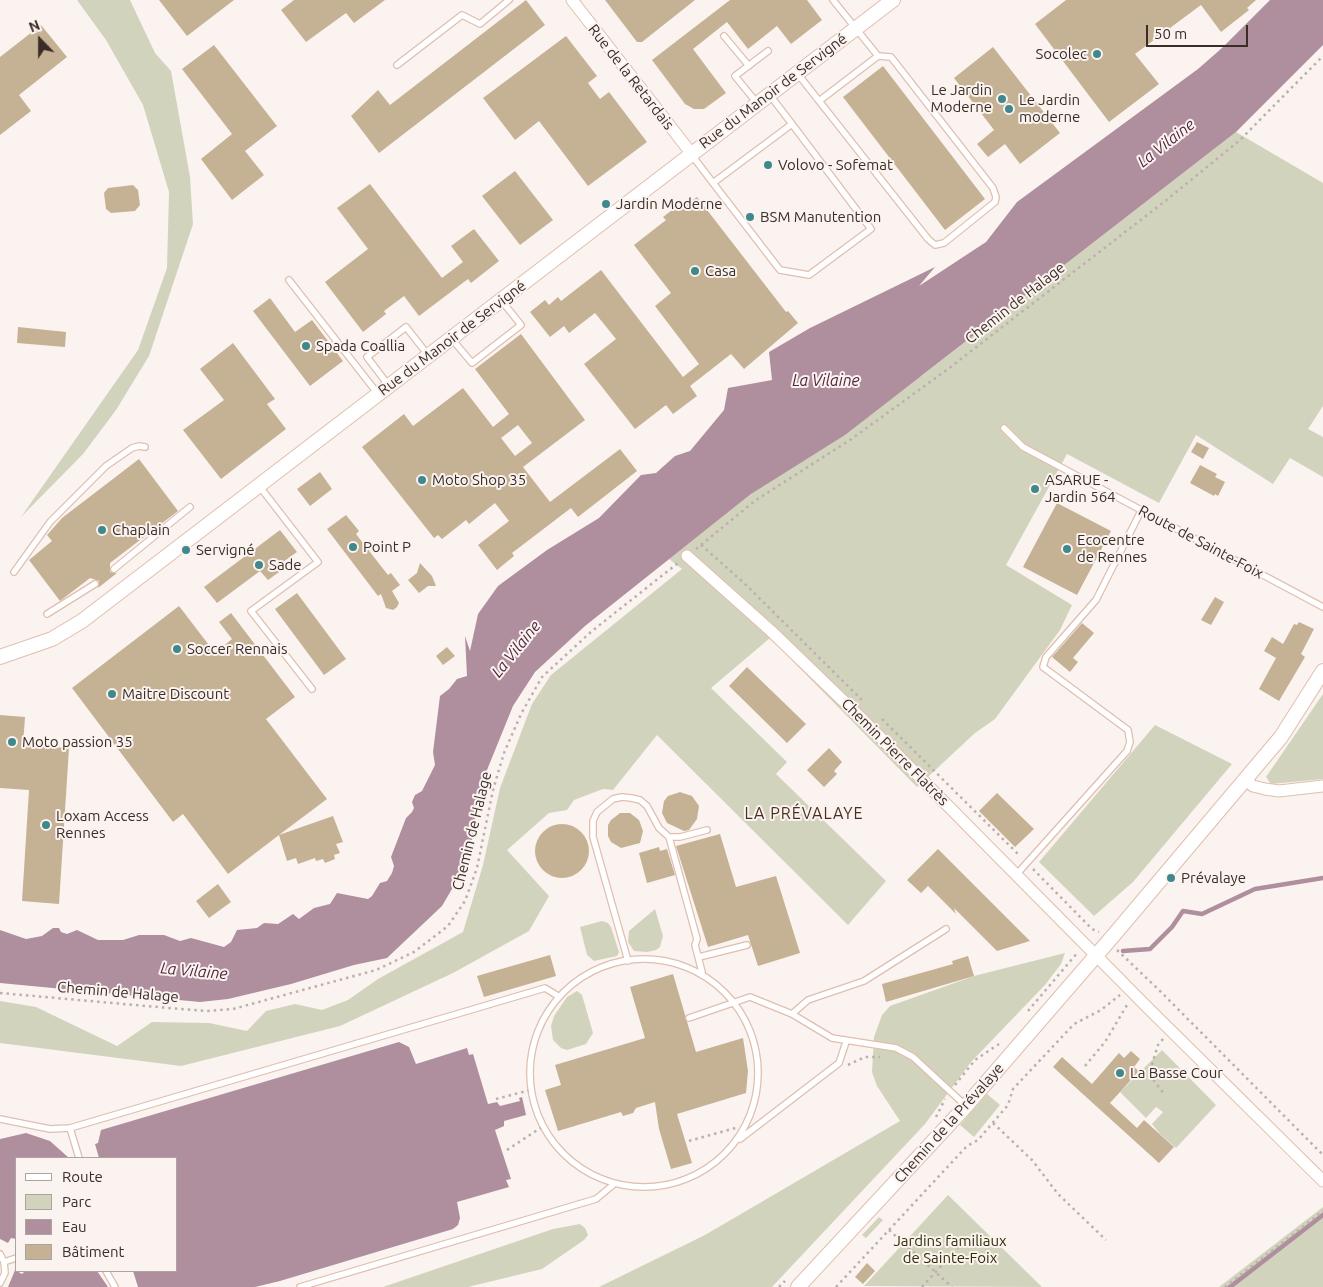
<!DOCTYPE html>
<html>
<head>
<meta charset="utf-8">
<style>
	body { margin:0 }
	#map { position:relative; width:1323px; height:1287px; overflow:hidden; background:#fbf3f0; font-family:Ubuntu,sans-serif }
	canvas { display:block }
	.legend { position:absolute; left:15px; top:1157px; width:162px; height:115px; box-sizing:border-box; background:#fbf3f0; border:1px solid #aea49f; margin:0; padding:6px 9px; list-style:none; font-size:15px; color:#3a2d26 }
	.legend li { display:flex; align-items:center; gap:10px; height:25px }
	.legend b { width:25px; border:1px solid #aea49f }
	.north { position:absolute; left:15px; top:15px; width:50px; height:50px; -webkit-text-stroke:4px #fbf3f0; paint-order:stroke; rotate:338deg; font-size:14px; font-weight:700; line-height:20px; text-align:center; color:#3a2d26 }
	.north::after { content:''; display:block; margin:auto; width:18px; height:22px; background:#3a2d26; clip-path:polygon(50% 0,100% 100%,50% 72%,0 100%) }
	.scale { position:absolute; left:1146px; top:25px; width:102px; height:22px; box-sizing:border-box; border:2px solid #3a2d26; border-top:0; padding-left:6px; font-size:15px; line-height:18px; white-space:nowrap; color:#3a2d26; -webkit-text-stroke:4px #fbf3f0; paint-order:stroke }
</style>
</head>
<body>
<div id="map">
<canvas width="1323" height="1287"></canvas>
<ul class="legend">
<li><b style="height:6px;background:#fff"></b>Route</li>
<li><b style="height:14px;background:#d2d3bd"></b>Parc</li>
<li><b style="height:14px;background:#af8f9e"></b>Eau</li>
<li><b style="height:14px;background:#c5b294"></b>Bâtiment</li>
</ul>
<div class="north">N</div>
<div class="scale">50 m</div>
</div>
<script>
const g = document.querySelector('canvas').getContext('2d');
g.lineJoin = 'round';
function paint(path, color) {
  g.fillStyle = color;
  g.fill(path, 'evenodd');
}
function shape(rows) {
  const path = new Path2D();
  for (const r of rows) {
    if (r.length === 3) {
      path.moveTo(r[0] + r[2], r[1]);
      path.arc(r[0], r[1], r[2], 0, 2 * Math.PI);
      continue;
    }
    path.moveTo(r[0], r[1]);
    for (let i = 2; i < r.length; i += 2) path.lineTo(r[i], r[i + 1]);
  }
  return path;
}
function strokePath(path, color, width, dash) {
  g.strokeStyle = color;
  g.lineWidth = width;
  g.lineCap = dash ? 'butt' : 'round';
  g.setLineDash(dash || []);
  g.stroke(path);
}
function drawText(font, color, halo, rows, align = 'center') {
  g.font = font + ' Ubuntu,sans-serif';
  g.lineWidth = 4;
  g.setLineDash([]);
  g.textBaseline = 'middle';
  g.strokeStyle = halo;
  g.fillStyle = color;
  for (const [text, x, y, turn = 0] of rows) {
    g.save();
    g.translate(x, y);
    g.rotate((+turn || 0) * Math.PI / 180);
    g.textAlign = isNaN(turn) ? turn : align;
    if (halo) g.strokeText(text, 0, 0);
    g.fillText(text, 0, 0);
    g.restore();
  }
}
paint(shape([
	[77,0,130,0,155,53,171,71,190,177,193,224,149,356,116,410,83,454,21,517,138,350,167,268,169,192,143,105,106,40],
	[1236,132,1323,183,1323,406,1308,429,1323,437,1323,477,1290,458,1273,484,1196,435,1159,503,1067,454,1006,565,1072,605,1060,630,995,719,975,733,917,787,770,638,711,688,787,762,776,774,886,881,848,925,657,735,613,790,603,789,574,800,567,810,549,813,507,850,549,896,529,931,453,973,340,1026,181,1066,0,1043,0,1001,36,1007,117,1046,152,1022,209,1023,247,1031,266,1011,295,1004,322,1010,348,1000,378,979,463,932,483,865,500,788,532,704,551,675,682,569,669,559,751,494,924,374],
	[1323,694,1323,779,1271,784,1266,777],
	[1155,725,1232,764,1133,882,1094,916,1039,862],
	[655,909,663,936,660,947,656,950,647,952,634,951,628,942,629,931],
	[602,921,608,923,611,927,619,952,617,956,594,961,587,955,580,927],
	[1065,953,1061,964,1045,985,971,1062,925,1124,772,1287,599,1287,705,1235,900,1121,877,1086,872,1072,874,1037,882,1015,890,1006,974,976],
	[577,991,582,995,593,1033,586,1044,567,1050,561,1048,553,1040,551,1026,554,1016,567,997],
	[1162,1050,1216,1105,1176,1148,1160,1134,1152,1124,1163,1112,1156,1107,1146,1118,1120,1092],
	[987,1094,1000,1105,974,1137,960,1125],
	[948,1195,1042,1287,864,1286],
	[1323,1207,1323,1287,1219,1287],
	[879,1217,883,1220,866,1238,862,1235],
	[580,1224,585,1228,588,1235,584,1240,542,1269,468,1287,383,1287,553,1229]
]), '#d2d3bd');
paint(shape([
	[1270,0,1323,0,1323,45,1236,132,845,435,751,494,585,626,535,672,513,706,487,770,476,807,473,837,459,877,442,906,387,958,354,965,291,984,228,999,200,1002,0,983,0,930,26,939,42,936,53,928,59,928,61,932,67,934,77,930,98,940,123,940,139,935,164,935,180,941,191,938,224,947,231,942,237,930,257,928,264,923,278,924,293,914,299,919,314,908,330,904,337,893,368,899,372,896,380,883,387,881,392,873,394,866,391,857,406,818,412,812,414,808,412,802,415,795,422,791,435,765,433,752,440,696,449,689,457,679,467,676,465,636,470,651,478,614,498,586,547,550,599,518,641,475,656,473,675,456,690,451,724,410,728,388,772,380,769,352,810,328,935,267,919,286,986,242,1017,202,1198,69,1222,48],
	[399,1042,409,1047,416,1064,467,1048,469,1055,473,1054,488,1104,497,1102,500,1106,520,1101,519,1098,522,1097,526,1115,504,1121,504,1126,495,1130,511,1179,506,1180,509,1187,457,1202,460,1218,458,1225,453,1229,280,1281,255,1287,138,1287,133,1271,176,1271,176,1158,99,1158,95,1144,98,1143,101,1130],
	[26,1133,50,1141,69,1158,16,1158,16,1239,11,1238,8,1243,0,1239,0,1139],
	[15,1270,22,1274,25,1271,97,1271,108,1287,8,1287]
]), '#af8f9e');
strokePath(shape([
	[1123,951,1150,949,1172,927,1183,911,1202,914,1255,889,1323,878],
	[1230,1287,1323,1215]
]), '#af8f9e', 4.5);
paint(shape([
	[159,0,234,0,187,36],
	[294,0,385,0,354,23,346,13,306,42,281,10],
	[526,0,545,25,379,153,351,116,378,90,390,105],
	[605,0,695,0,642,42,637,42],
	[730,0,807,0,822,20,791,44,777,26,748,49,727,22,693,49,726,93,704,109,694,109,685,104,652,60],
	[1066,0,1256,0,1247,8,1249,10,1221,32,1201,5,1135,54,1159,84,1109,122,1035,24],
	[41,25,67,57,19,95,31,111,0,135,0,57],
	[566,36,597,76,588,83,600,99,609,92,647,142,588,186,539,121,515,140,483,98],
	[214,45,277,126,245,151,264,175,232,200,201,159,232,134,182,69],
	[993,47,1060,133,1020,164,1005,144,988,157,977,144,994,130,954,78],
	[883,66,985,199,945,230,843,97],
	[515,171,553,220,520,245,482,196],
	[370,184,442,278,463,262,451,246,474,229,499,261,471,283,468,279,419,316,404,296,384,311,386,314,363,332,325,282,368,249,337,208],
	[133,185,138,190,140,205,135,211,111,213,106,209,104,193,108,188],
	[697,197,786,312,788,311,798,323,744,369,731,354,690,386,697,396,673,414,666,405,635,429,584,364,616,339,595,313,569,333,564,326,550,337,530,312,545,300,549,305,558,297,561,301,601,270,683,377,699,364,655,306,671,293,634,245,666,220,663,217,676,207,679,210],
	[270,298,295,332,312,320,343,361,310,386,253,311],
	[18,327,66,332,65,347,17,343],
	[521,334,585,420,523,467,550,502,620,449,637,471,578,517,571,508,512,553,514,556,497,570,478,545,509,521,495,503,469,524,466,520,442,539,438,535,434,538,362,447,404,414,413,426,463,388,493,427,509,414,475,369],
	[518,425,532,443,515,456,501,438],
	[233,343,275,399,267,404,286,429,221,479,183,430,224,400,200,369],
	[1197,442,1209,448,1203,459,1191,452],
	[139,459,178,511,110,563,110,572,117,573,98,588,99,581,90,578,60,601,29,560,52,541,47,535,62,518],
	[1200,465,1217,474,1215,477,1225,482,1218,496,1215,494,1214,496,1190,483],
	[320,472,332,489,310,506,297,489],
	[1057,503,1111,531,1077,595,1023,567],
	[346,515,359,531,356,534,377,561,388,575,391,573,400,585,392,591,399,603,397,607,393,610,386,608,381,594,378,596,327,529],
	[280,530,297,552,283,562,286,567,268,580,260,571,217,603,204,587],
	[420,563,432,576,436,586,428,586,419,593,408,580,417,573],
	[297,593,346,659,324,675,275,609],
	[1215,597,1224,602,1211,625,1201,620],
	[179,606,215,653,232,639,219,622,231,613,295,697,266,719,327,799,279,835,333,816,343,842,336,844,340,853,334,855,335,859,325,863,323,859,316,861,315,858,298,864,296,858,287,861,279,835,228,874,183,814,173,822,72,688],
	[1299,622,1314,629,1301,654,1305,657,1279,701,1259,689,1276,658,1264,651,1272,637,1283,644,1294,624,1297,625],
	[1082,623,1094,633,1073,658,1078,662,1070,672,1052,657],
	[447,647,455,656,443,665,436,656],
	[747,667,806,724,787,743,729,686],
	[0,715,25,717,23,745,69,748,59,904,22,901,29,790,0,788],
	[829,748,842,762,834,771,837,774,824,787,807,770],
	[680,792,692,796,699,806,697,819,689,830,684,831,667,823,662,813,664,801,668,796],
	[997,793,1034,829,1015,847,979,811],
	[620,813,630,813,639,820,643,831,640,843,621,848,611,842,608,836,608,825,611,820],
	[562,851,27],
	[720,834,736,887,776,876,800,953,758,966,748,935,708,947,676,846],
	[659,847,660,851,667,849,675,875,647,883,639,853],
	[938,849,1030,941,997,951,954,908,956,914,928,886,921,893,907,880],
	[218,884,231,902,209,918,196,901],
	[550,955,556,976,484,997,477,976],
	[968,956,974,976,886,1002,882,984,953,964,952,961],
	[673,974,696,1052,743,1038,748,1071,746,1093,677,1114,692,1163,671,1169,659,1129,655,1102,636,1108,633,1113,623,1116,621,1112,558,1131,545,1090,561,1085,555,1065,645,1038,630,987],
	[1131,1051,1140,1059,1134,1067,1139,1071,1110,1103,1137,1128,1144,1120,1174,1147,1159,1163,1053,1067,1062,1057,1092,1084,1119,1053,1124,1058],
	[867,1263,875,1271,863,1284,855,1277]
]), '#c5b294');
const service = shape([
	[724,36,749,66],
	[397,65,462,15,480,24,509,0],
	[797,73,928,239,935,245,944,243,995,202,996,197,993,188,891,57,878,56,833,0],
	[819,101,878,56],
	[757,103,735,76,768,51],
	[691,154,713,183,792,124,769,94],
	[713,183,780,270,809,275,871,229,792,124],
	[289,280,378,394],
	[451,338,472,363,521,325,501,300],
	[389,386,367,357,406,327,428,355],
	[1004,428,1023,447,1323,607],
	[260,487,318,562,251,611,312,689],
	[114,569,190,507],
	[14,572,50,522,106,466,132,448,139,446,145,447],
	[47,614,95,584],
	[669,837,697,939,695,945,702,972],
	[1016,875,1127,751,1130,742,1128,730,1043,667,1046,657,1096,600,1141,511],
	[699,957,747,945],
	[644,1073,114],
	[628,961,593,837,593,821,597,812,613,799,622,797,631,798,640,800,647,806,659,828,669,837,680,837,707,830],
	[792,1014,808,1000,864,981,946,929],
	[689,1018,750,997,792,1014,832,1038,896,1048,913,1057,966,1106],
	[0,1119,50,1129,70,1128,545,988,558,996],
	[70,1128,79,1158],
	[740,1139,839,1063,846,1042],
	[0,1254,4,1262,5,1273,0,1283],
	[4,1262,16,1258],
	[106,1271,115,1287],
	[300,1287,596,1199,613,1185]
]);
const minor = shape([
	[572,0,691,153],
	[687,556,771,631,864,721,1148,1008,1323,1181],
	[1244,779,1253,786,1265,789,1279,791,1323,786]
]);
const tertiary = shape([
	[0,657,52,639,82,621,893,0],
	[798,1287,966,1106,1113,936,1281,737,1323,671]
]);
strokePath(service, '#e1bead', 8);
strokePath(minor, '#e1bead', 13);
strokePath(tertiary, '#e1bead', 16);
strokePath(shape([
	[701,545,743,582,864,702],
	[696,549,756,500,850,440,948,369,1164,202,1240,140,1323,56],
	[882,719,1020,856],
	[1033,869,1092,929,1099,932],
	[1117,950,1161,992,1323,1155],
	[0,993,180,1009,208,1011,233,1009,376,970,414,952,448,926,465,901,477,868,493,790,504,753,521,714,542,677,592,631,678,563],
	[1028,1011,1078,952],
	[1163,1039,1158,1045,1149,1074,1164,1094],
	[848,1065,865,1057,880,1057],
	[1085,1066,1105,1042,1127,1005],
	[955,1085,975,1060,1002,1042],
	[496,1099,530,1090],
	[936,1117,945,1099],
	[993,1123,1032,1160,1058,1194,1106,1240],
	[689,1141,739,1127],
	[507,1150,542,1127],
	[889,1230,952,1287],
	[779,1287,785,1281],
	[836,1287,967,1146,978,1140,1008,1105,1013,1089,1074,1024,1101,1010,1120,995],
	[922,1287,963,1242],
	[1225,1287,1323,1211]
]), '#bab0ac', 2.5, [2.5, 4]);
strokePath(service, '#fff', 5.5);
strokePath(minor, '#fff', 11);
strokePath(tertiary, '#fff', 14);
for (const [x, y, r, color] of [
	[1097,54,5,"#40888c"],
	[1002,99,5,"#40888c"],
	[1009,109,5,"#40888c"],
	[768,165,5,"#40888c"],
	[606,204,5,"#40888c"],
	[750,217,5,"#40888c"],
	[695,271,5,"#40888c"],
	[306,346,5,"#40888c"],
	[422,480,5,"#40888c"],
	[1035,489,5,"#40888c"],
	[102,530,5,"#40888c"],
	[353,547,5,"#40888c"],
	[1067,549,5,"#40888c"],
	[186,550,5,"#40888c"],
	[259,565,5,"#40888c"],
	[177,649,5,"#40888c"],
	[112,694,5,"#40888c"],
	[12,742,5,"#40888c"],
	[46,825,5,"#40888c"],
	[1171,878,5,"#40888c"],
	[1120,1073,5,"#40888c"]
]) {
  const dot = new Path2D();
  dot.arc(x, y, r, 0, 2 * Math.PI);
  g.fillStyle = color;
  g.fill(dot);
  strokePath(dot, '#fbf3f0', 2);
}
drawText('15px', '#3a2d26', '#fbf3f0', [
	["Socolec",1087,54,"right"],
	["Le Jardin",992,90,"right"],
	["Moderne",992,107,"right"],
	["Le Jardin",1019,100],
	["moderne",1019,117],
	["Volovo - Sofemat",778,165],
	["Jardin Moderne",616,204],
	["BSM Manutention",760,217],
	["Casa",705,271],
	["Spada Coallia",316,346],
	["Moto Shop 35",432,480],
	["ASARUE -",1045,480],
	["Jardin 564",1045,497],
	["Chaplain",112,530],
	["Ecocentre",1077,540],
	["de Rennes",1077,557],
	["Point P",363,547],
	["Servigné",196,550],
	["Sade",269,565],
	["Soccer Rennais",187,649],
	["Maitre Discount",122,694],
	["Moto passion 35",22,742],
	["Loxam Access",56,816],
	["Rennes",56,833],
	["Prévalaye",1181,878],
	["La Basse Cour",1130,1073]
], 'left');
drawText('15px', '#3a2d26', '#fbf3f0', [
	["Rue de la Retardais",631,77,52],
	["Rue du Manoir de Servigné",773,91,-37],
	["Chemin de Halage",1015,303,-38],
	["Rue du Manoir de Servigné",452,338,-37],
	["Route de Sainte-Foix",1201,542,28],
	["Chemin Pierre Flatrès",895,752,45],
	["Chemin de Halage",472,831,-76],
	["Chemin de Halage",118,992,5],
	["Chemin de la Prévalaye",949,1123,-48]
]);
drawText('15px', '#2f2e04', '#fbf3f0', [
	["Jardins familiaux",950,1241],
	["de Sainte-Foix",950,1258]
]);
drawText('italic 16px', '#52263e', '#fbf3f0', [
	["La Vilaine",1166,143,-38],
	["La Vilaine",826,381],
	["La Vilaine",516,649,-51],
	["La Vilaine",194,971,5]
]);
g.letterSpacing = '1px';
drawText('16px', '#4a2f21', '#fbf3f0', [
	["LA PRÉVALAYE",804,814]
]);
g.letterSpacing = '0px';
</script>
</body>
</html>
